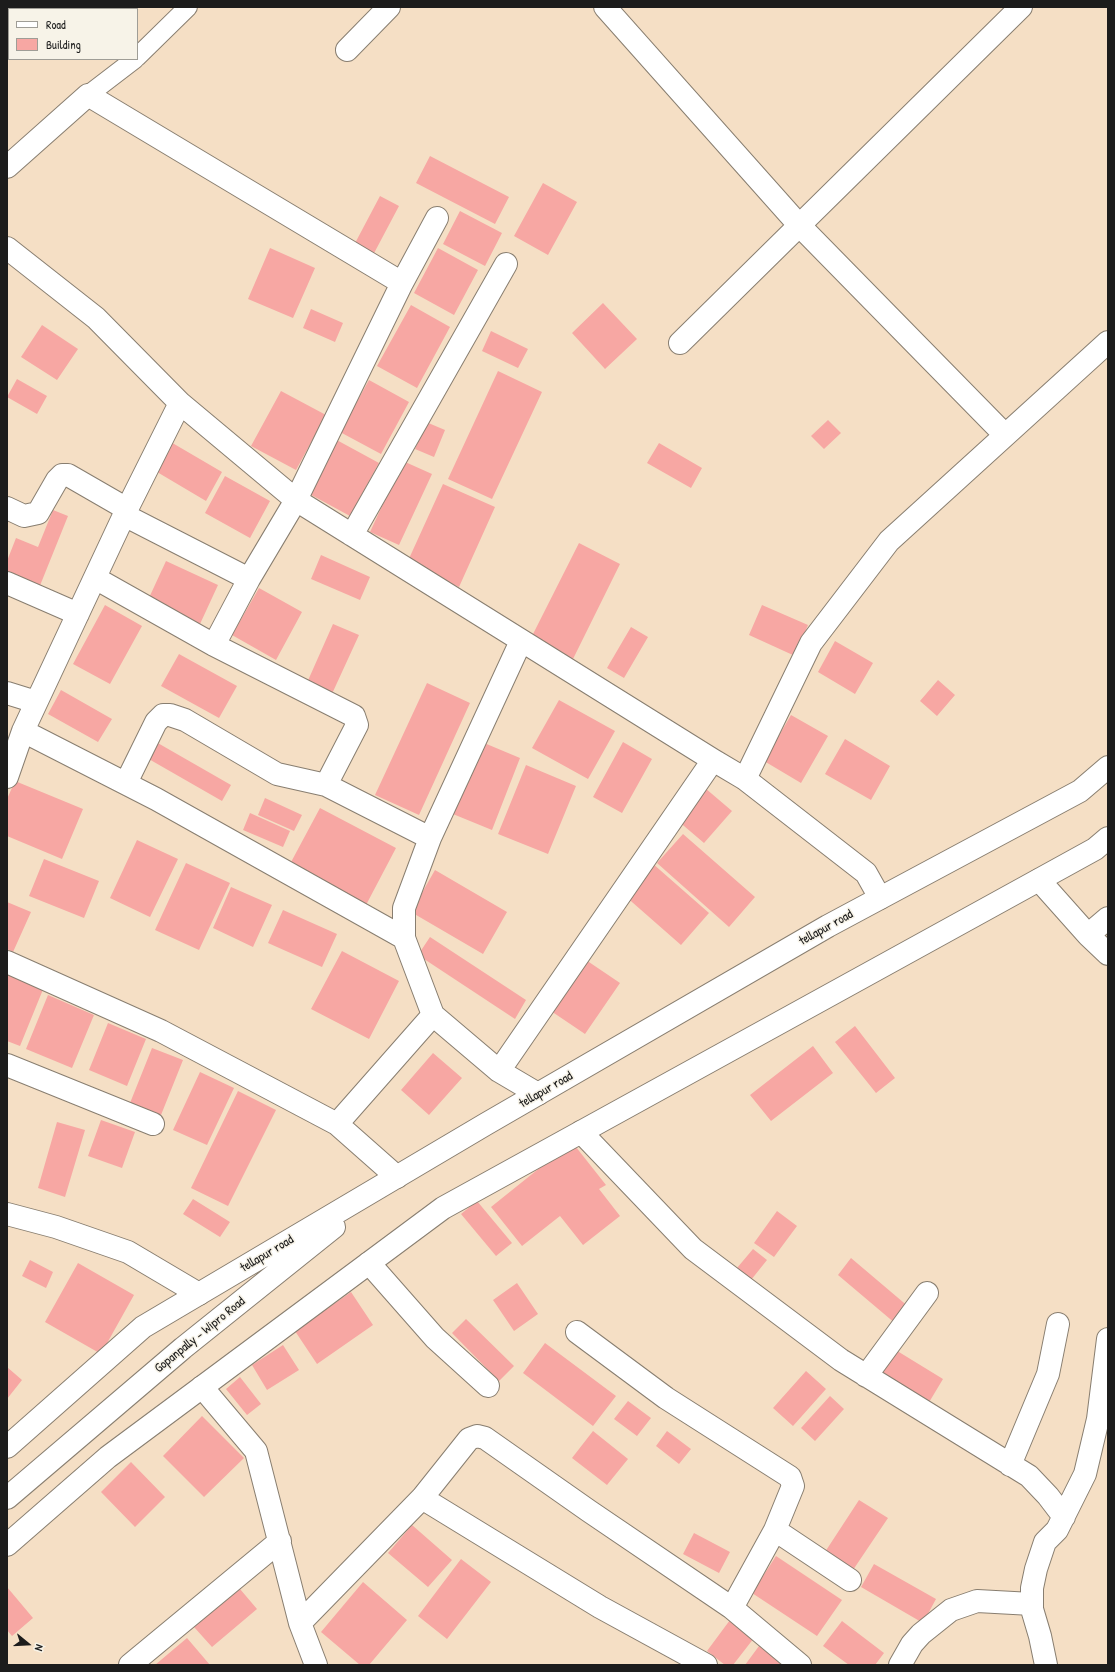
<!DOCTYPE html>
<html>
<head>
<meta charset="utf-8">
<style>
	body { margin:0 }
	#map { position:relative; width:1115px; height:1672px; overflow:hidden; background:#f5dfc5; font-family:"Patrick Hand",sans-serif }
	canvas { display:block }
	.frame { position:absolute; inset:0; border:8px solid #1c1c1c; pointer-events:none }
	.legend { position:absolute; left:8px; top:8px; width:130px; height:52px; box-sizing:border-box; background:#f7f3e8; border:1px solid #9f9d96; margin:0; padding:5px 7px; list-style:none; font-size:12px; color:#1c1c1c }
	.legend li { display:flex; align-items:center; gap:8px; height:20px }
	.legend b { width:20px; border:1px solid #9f9d96 }
	.north { position:absolute; left:8px; top:1624px; width:40px; height:40px; -webkit-text-stroke:3px #f7f3e8; paint-order:stroke; rotate:108deg; font-size:11px; font-weight:700; line-height:16px; text-align:center; color:#1c1c1c }
	.north::after { content:''; display:block; margin:auto; width:14px; height:18px; background:#1c1c1c; clip-path:polygon(50% 0,100% 100%,50% 72%,0 100%) }
</style>
</head>
<body>
<div id="map">
<canvas width="1115" height="1672"></canvas>
<div class="frame"></div>
<ul class="legend">
<li><b style="height:5px;background:#fff"></b>Road</li>
<li><b style="height:11px;background:#f7a7a3"></b>Building</li>
</ul>
<div class="north">N</div>
</div>
<script>
const g = document.querySelector('canvas').getContext('2d');
g.lineJoin = 'round';
function paint(path, color) {
  g.fillStyle = color;
  g.fill(path, 'evenodd');
}
function shape(rows) {
  const path = new Path2D();
  for (const r of rows) {
    path.moveTo(r[0], r[1]);
    for (let i = 2; i < r.length; i += 2) path.lineTo(r[i], r[i + 1]);
  }
  return path;
}
function strokePath(path, color, width, dash) {
  g.strokeStyle = color;
  g.lineWidth = width;
  g.lineCap = dash ? 'butt' : 'round';
  g.setLineDash(dash || []);
  g.stroke(path);
}
function drawText(font, color, halo, rows, align = 'center') {
  g.font = font + ' "Patrick Hand",sans-serif';
  g.lineWidth = 3;
  g.setLineDash([]);
  g.textBaseline = 'middle';
  g.strokeStyle = halo;
  g.fillStyle = color;
  for (const [text, x, y, turn = 0] of rows) {
    g.save();
    g.translate(x, y);
    g.rotate((+turn || 0) * Math.PI / 180);
    g.textAlign = isNaN(turn) ? turn : align;
    if (halo) g.strokeText(text, 0, 0);
    g.fillText(text, 0, 0);
    g.restore();
  }
}
paint(shape([
	[430,156,509,197,495,224,416,183],
	[543,183,577,202,548,255,514,236],
	[380,196,399,206,372,257,353,247],
	[460,211,502,233,485,266,443,244],
	[270,248,315,268,293,318,248,299],
	[438,248,478,270,454,315,414,293],
	[603,303,637,339,605,369,572,333],
	[411,305,450,327,417,388,377,366],
	[311,309,343,323,335,342,303,328],
	[42,325,78,349,57,380,21,357],
	[491,331,528,349,518,368,482,351],
	[498,371,542,392,492,499,448,479],
	[17,379,47,396,37,414,7,397],
	[369,380,409,402,381,454,340,432],
	[281,391,326,415,296,470,251,446],
	[828,420,841,433,824,449,811,436],
	[426,422,445,430,434,457,415,449],
	[333,438,379,463,350,516,304,491],
	[169,441,222,472,206,501,152,469],
	[659,443,702,468,691,488,647,463],
	[403,461,432,474,399,545,370,532],
	[225,476,270,501,250,538,205,513],
	[443,484,495,507,459,587,407,563],
	[53,510,68,516,39,588,7,575,7,561,16,538,38,547],
	[579,543,620,564,573,659,531,638],
	[321,555,370,577,360,600,311,579],
	[166,561,218,585,200,624,148,600],
	[259,588,302,612,276,660,232,635],
	[105,605,142,626,110,684,73,664],
	[762,605,808,625,795,656,749,635],
	[333,624,359,635,331,696,306,685],
	[631,627,648,637,624,678,607,668],
	[835,641,873,663,855,694,818,672],
	[179,654,237,686,219,718,161,686],
	[938,680,955,695,937,716,920,701],
	[427,683,470,703,419,815,375,795],
	[61,690,112,719,98,742,48,714],
	[559,700,615,731,588,779,532,748],
	[791,715,828,736,801,783,764,761],
	[845,739,890,766,871,800,825,774],
	[477,740,520,758,492,830,448,812],
	[156,742,231,785,222,801,147,758],
	[623,742,652,759,622,813,593,797],
	[526,765,576,786,548,854,498,834],
	[15,781,83,809,62,859,7,836,7,799],
	[705,788,732,811,704,843,677,820],
	[265,798,302,815,294,831,258,815],
	[320,808,396,848,366,905,290,864],
	[250,813,290,831,283,847,243,830],
	[683,834,755,897,729,927,657,863],
	[137,840,178,859,150,917,110,898],
	[44,859,99,881,84,918,29,896],
	[186,863,230,883,199,950,155,930],
	[652,863,709,913,681,945,624,895],
	[435,870,507,912,483,954,411,912],
	[231,887,272,905,253,947,213,928],
	[7,902,31,912,13,952,7,949],
	[283,910,337,934,322,967,268,943],
	[430,937,526,1000,515,1019,418,955],
	[342,951,399,981,369,1039,311,1009],
	[583,958,620,983,585,1034,548,1009],
	[7,972,44,987,20,1046,7,1041],
	[48,995,94,1015,72,1068,26,1049],
	[108,1023,146,1039,127,1086,89,1070],
	[855,1026,895,1078,876,1093,835,1042],
	[813,1046,833,1073,771,1121,750,1095],
	[152,1048,183,1060,161,1115,130,1103],
	[433,1053,462,1078,429,1115,401,1090],
	[200,1072,234,1088,207,1145,173,1130],
	[238,1091,276,1110,228,1206,191,1188],
	[101,1120,135,1132,122,1168,88,1156],
	[57,1122,85,1130,65,1197,38,1188],
	[572,1142,606,1185,599,1189,620,1216,583,1245,560,1216,522,1246,491,1207],
	[193,1199,230,1222,220,1237,183,1214],
	[477,1201,512,1243,496,1256,461,1214],
	[777,1211,797,1226,774,1257,754,1243],
	[753,1249,767,1260,751,1280,737,1268],
	[851,1258,910,1308,896,1324,838,1275],
	[30,1260,53,1272,46,1288,22,1276],
	[78,1263,134,1295,101,1354,45,1322],
	[517,1283,538,1314,514,1331,493,1300],
	[351,1292,373,1325,317,1364,295,1331],
	[466,1319,514,1366,499,1381,452,1333],
	[545,1343,616,1396,593,1426,523,1373],
	[283,1345,299,1370,267,1390,252,1365],
	[894,1349,943,1379,925,1409,876,1379],
	[7,1367,22,1380,7,1399],
	[806,1371,826,1389,793,1426,773,1408],
	[240,1377,261,1404,247,1415,226,1389],
	[830,1396,844,1409,815,1441,801,1428],
	[628,1401,651,1418,637,1436,614,1419],
	[202,1416,244,1458,204,1497,163,1456],
	[593,1431,628,1459,607,1485,572,1458],
	[667,1431,691,1449,679,1464,656,1446],
	[131,1462,165,1497,135,1527,101,1492],
	[859,1500,888,1518,853,1570,825,1552],
	[412,1525,452,1560,428,1587,388,1553],
	[694,1533,730,1552,719,1573,683,1554],
	[776,1556,842,1600,817,1636,752,1593],
	[461,1559,491,1582,447,1639,418,1616],
	[874,1564,936,1599,923,1623,861,1587],
	[363,1582,407,1620,369,1665,360,1665,321,1632],
	[7,1587,33,1618,12,1636,7,1630],
	[240,1589,257,1609,212,1647,194,1627],
	[730,1620,754,1638,733,1665,725,1665,707,1651],
	[842,1621,884,1653,875,1665,849,1665,823,1646],
	[187,1638,210,1665,155,1665],
	[759,1646,783,1664,782,1665,745,1665]
]), '#f7a7a3');
const lane = shape([
	[137,57,188,7],
	[88,95,135,59]
]);
const street = shape([
	[605,7,799,225,1005,435],
	[347,50,389,7],
	[7,167,88,95,402,283],
	[7,248,96,318,180,403,296,500,713,760,745,779,866,873,880,898],
	[680,343,1021,7],
	[7,508,24,516,38,513,57,480,62,475,68,475,127,509],
	[124,515,249,579],
	[352,535,506,264],
	[95,578,214,645,354,716,357,725,326,785,277,774,185,720,170,715,163,715,156,722,126,783],
	[7,583,78,614],
	[521,641,430,838,404,908,404,938,433,1015,499,1071,538,1094],
	[214,645,249,579,296,500,402,283,437,218],
	[7,693,36,702],
	[23,731,156,799,404,938],
	[7,777,23,731,127,509,180,403],
	[745,779,811,643,889,541,1108,342],
	[326,785,430,838],
	[1039,880,1088,935,1108,954],
	[1088,935,1108,918],
	[7,962,161,1031,337,1124,397,1177],
	[7,1065,153,1124],
	[499,1071,713,760],
	[337,1124,433,1015],
	[581,1132,693,1249,841,1360,1029,1476,1048,1496,1064,1517],
	[7,1214,56,1227,128,1252,199,1294],
	[369,1263,435,1338,488,1386],
	[577,1332,666,1398,790,1477,793,1486,775,1530,732,1608],
	[866,1376,927,1293],
	[202,1387,256,1451,300,1623,316,1665],
	[1010,1465,1048,1374,1058,1324],
	[422,1498,600,1607,706,1665],
	[775,1530,850,1580],
	[300,1623,422,1498,469,1439,477,1436,485,1438,589,1511,732,1608,800,1665],
	[130,1665,280,1541],
	[900,1665,912,1644,921,1634,951,1610,977,1601,1032,1604],
	[1046,1665,1040,1636,1032,1609,1032,1588,1036,1569,1045,1542,1057,1530,1085,1474,1098,1419,1108,1339]
]);
const secondary = shape([
	[7,1447,143,1327,486,1124,828,926,1080,791,1108,767],
	[7,1498,183,1348,334,1227],
	[7,1545,108,1457,443,1208,1095,849,1108,838]
]);
strokePath(lane, '#887e70', 20);
strokePath(street, '#887e70', 24);
strokePath(secondary, '#887e70', 24);
strokePath(lane, '#fff', 18);
strokePath(street, '#fff', 22);
strokePath(secondary, '#fff', 22);
drawText('13px', '#1c1c1c', '#f7f3e8', [
	["tellapur road",826,928,-29],
	["tellapur road",546,1090,-30],
	["tellapur road",267,1254,-31],
	["Gopanpally - Wipro Road",200,1335,-39]
]);
</script>
</body>
</html>
